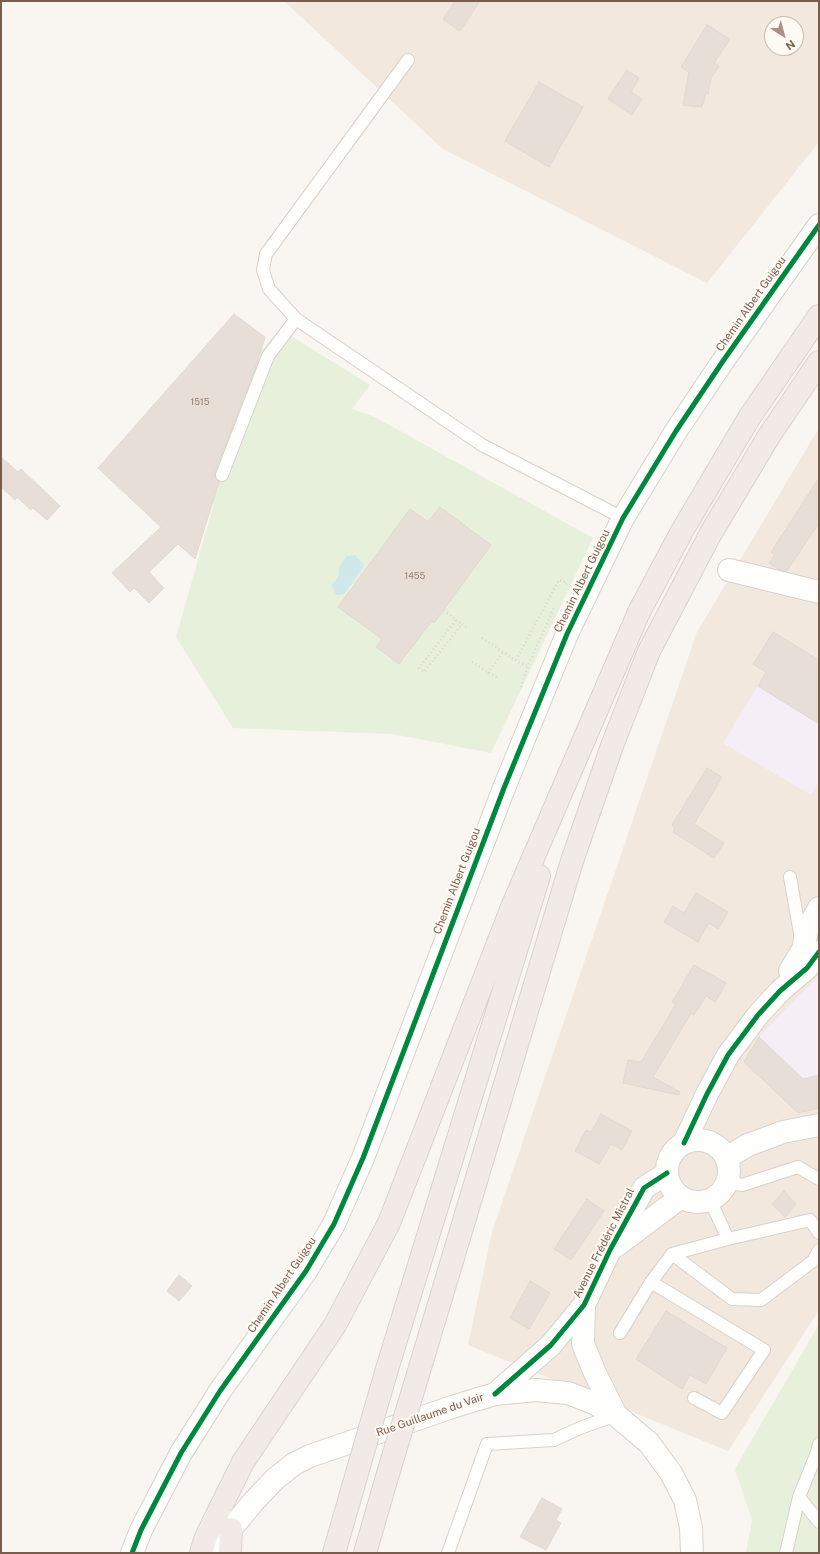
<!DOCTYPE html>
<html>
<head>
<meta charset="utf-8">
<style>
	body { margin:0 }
	#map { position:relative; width:820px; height:1554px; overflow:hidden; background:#f9f5f0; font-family:"Public Sans",sans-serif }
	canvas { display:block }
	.frame { position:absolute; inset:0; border:2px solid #7a5c4d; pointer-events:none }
	.north { position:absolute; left:764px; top:16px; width:40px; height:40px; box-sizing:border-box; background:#fffaf3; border:1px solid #cabbb1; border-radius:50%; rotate:144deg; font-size:11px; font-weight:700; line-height:16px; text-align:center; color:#7a5c4d }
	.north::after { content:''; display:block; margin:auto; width:14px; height:18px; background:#a69286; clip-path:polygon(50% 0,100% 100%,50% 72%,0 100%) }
</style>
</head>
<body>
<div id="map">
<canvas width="820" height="1554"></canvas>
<div class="frame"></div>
<div class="north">N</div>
</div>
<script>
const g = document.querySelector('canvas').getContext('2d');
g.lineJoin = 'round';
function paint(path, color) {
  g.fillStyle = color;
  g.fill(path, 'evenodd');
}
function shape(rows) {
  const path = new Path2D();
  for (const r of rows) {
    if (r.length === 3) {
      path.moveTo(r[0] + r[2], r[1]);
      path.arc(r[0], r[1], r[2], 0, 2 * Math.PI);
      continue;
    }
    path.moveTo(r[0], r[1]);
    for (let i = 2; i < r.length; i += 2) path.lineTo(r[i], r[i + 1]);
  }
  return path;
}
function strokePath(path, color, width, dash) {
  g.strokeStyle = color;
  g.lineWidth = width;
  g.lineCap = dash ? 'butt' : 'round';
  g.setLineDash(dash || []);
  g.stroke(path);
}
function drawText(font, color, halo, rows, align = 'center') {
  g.font = font + ' "Public Sans",sans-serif';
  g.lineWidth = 4;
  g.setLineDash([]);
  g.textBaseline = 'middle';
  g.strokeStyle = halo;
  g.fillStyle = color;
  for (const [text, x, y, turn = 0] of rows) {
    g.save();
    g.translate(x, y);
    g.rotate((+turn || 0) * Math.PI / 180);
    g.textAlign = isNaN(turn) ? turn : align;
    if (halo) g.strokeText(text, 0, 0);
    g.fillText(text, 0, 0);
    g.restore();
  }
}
paint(shape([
	[284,1,819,1,819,142,707,283,443,149],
	[772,24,796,24,796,48,772,48],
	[819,428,819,1310,728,1451,468,1345,492,1232,697,632]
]), '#f2e8de');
paint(shape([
	[773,632,819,660,819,782,811,795,723,743,766,672,753,664],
	[819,975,819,1108,798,1113,744,1062,759,1037]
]), '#f6eef6');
paint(shape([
	[280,329,370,385,352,409,375,417,593,538,491,753,393,734,233,728,176,637,214,504,205,498,260,352],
	[819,1324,819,1553,746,1553,752,1520,735,1469]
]), '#e7f0db');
paint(shape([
	[355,555,362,562,364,566,344,594,336,595,332,585,339,575,338,570,346,556]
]), '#d0e8ea');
const building = shape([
	[455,1,480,1,460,31,443,19,455,1],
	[707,25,730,39,714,63,719,66,711,78,708,94,706,93,702,107,683,105,689,72,681,67,707,25],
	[627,70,639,78,631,92,642,99,632,115,608,99,627,70],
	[539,82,583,107,549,167,505,141,539,82],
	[234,314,265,337,255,369,215,472,215,477,219,482,195,559,178,544,149,572,164,588,149,603,134,588,130,592,112,573,161,527,98,468,234,314],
	[1,457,18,472,21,469,60,506,47,520,33,508,31,510,17,497,15,500,1,487,1,457],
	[819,478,819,523,787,571,778,569,769,563,775,555,771,552,819,478],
	[440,507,491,545,434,623,432,621,399,664,376,647,382,639,338,607,410,509,428,522,440,507],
	[773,632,819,660,819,724,758,686,766,672,753,664,773,632],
	[707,768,722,777,694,824,724,843,714,858,673,832,675,827,672,825,707,768],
	[696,893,728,912,718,929,709,923,698,942,664,922,673,906,684,913,696,893],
	[694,965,726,983,715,1002,706,996,694,1015,691,1013,653,1077,680,1092,679,1095,623,1083,628,1060,641,1062,676,1004,672,1002,694,965],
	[759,1037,803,1079,819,1075,819,1108,798,1113,744,1062,759,1037],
	[601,1114,632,1131,622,1150,611,1144,599,1164,575,1151,586,1130,591,1132,601,1114],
	[784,1191,796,1204,785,1217,772,1204,784,1191],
	[587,1199,604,1211,571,1260,554,1249,587,1199],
	[179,1275,192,1286,179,1301,167,1291,179,1275],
	[530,1281,550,1293,529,1329,510,1318,530,1281],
	[666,1311,727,1348,706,1384,690,1375,682,1389,636,1359,666,1311],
	[542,1498,562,1509,556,1520,561,1523,546,1550,520,1537,542,1498]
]);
paint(building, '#e6ded7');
strokePath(building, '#e2d8d2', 1);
const lane = shape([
	[408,60,266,254,263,270,269,289,296,319,482,445,623,518],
	[222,475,268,356,296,319],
	[790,877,801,939],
	[727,1182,742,1185,798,1167,819,1179],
	[728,1239,810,1220,819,1233],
	[672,1254,732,1299,761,1300,813,1261,819,1250],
	[651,1282,764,1350,722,1413,694,1398],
	[620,1333,651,1282,672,1254,728,1239,710,1200],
	[799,1497,819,1522],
	[448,1553,487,1444,554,1440,580,1428,616,1415],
	[786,1553,799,1497,816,1455,819,1444]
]);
const street = shape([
	[729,570,819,592],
	[132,1553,141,1530,181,1453,220,1391,306,1271,334,1224,363,1158,504,788,567,634,623,518,676,431,723,361,819,225]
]);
const secondary = shape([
	[790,971,803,949,807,930,819,908],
	[698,1171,31],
	[684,1143,707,1094,728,1055,758,1015,780,991,807,968,819,952],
	[726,1158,748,1145,783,1132,819,1125],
	[616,1246,681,1197],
	[584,1305,583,1344,595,1373,616,1415],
	[495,1394,551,1345,584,1305,610,1250,644,1188,667,1173],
	[218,1553,231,1529,254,1501,275,1479,294,1464,310,1456,452,1407,495,1394,536,1390,568,1393,594,1403,616,1415,649,1443,671,1473,685,1500,691,1528,692,1553]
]);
const highway = shape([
	[422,1361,572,861,612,746,649,651,711,533,769,436,819,362],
	[387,1369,539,876],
	[201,1553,206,1537,243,1462,335,1325,389,1223,512,907,639,612,682,531,749,418,819,316],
	[230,1553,231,1529],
	[334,1553,353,1487],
	[365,1553,387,1477]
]);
strokePath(lane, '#d7d1cb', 14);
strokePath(street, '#d7d1cb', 24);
strokePath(secondary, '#d9d2cb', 24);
strokePath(highway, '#dad1cc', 24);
strokePath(shape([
	[444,610,456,620,419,668,424,672,462,624,466,627],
	[456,620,462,624],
	[482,638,520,663,528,666],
	[516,660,559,580,567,583,566,584],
	[472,662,499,679],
	[488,673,503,652],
	[521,687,528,666,554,608]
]), '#dcd5d0', 2.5, [1, 3]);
strokePath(lane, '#fefefd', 12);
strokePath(street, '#fefefd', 22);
strokePath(secondary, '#fefefd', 22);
strokePath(highway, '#f2eae7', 22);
const highwayBridge = shape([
	[387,1477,422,1361],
	[353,1487,387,1369]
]);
strokePath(highwayBridge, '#dad1cc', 24, []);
strokePath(highwayBridge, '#f2eae7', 22);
strokePath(shape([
	[684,1143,707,1094,728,1055,758,1015,780,991,807,968,819,952],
	[495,1394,551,1345,584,1305,610,1250,644,1188,667,1173],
	[132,1553,141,1530,181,1453,220,1391,306,1271,334,1224,363,1158,504,788,567,634,623,518,676,431,723,361,819,225]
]), '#00873e', 5);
drawText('9px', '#977e72', null, [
	["1515",200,402],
	["1455",415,576]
]);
drawText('11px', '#7a5c4d', '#fffaf3', [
	["Chemin Albert Guigou",751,304,-55],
	["Chemin Albert Guigou",582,581,-64],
	["Chemin Albert Guigou",457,881,-69],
	["Avenue Frédéric Mistral",604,1243,-63],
	["Chemin Albert Guigou",282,1285,-56],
	["Rue Guillaume du Vair",430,1415,-19]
]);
</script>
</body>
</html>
